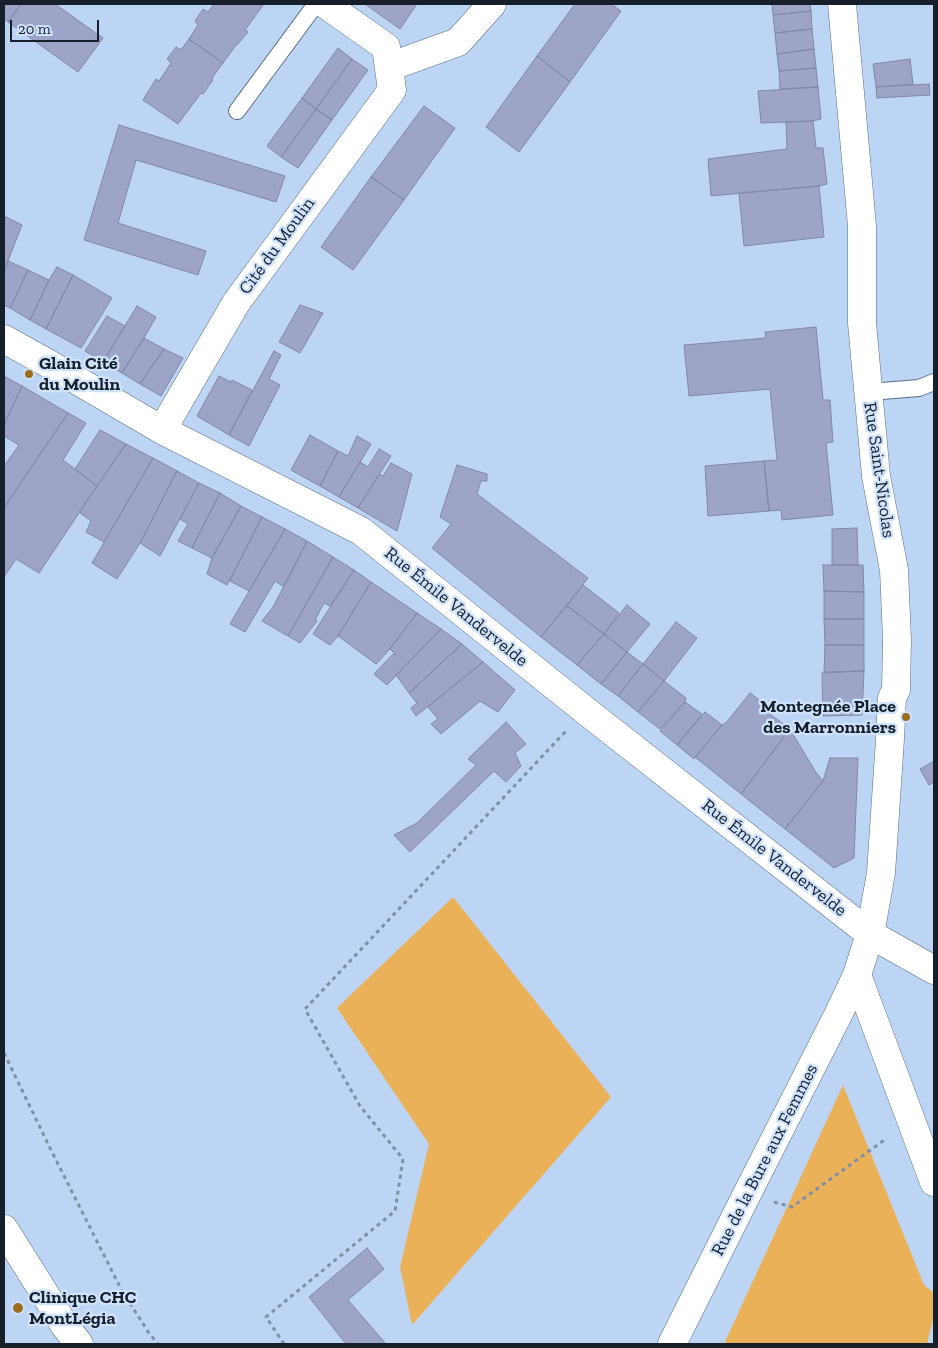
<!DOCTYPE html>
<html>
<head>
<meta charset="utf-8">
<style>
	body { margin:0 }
	#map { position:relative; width:938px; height:1348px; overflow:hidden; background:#bdd5f5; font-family:"Zilla Slab",serif }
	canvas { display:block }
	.frame { position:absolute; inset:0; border:5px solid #161f2a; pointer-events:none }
	.scale { position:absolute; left:10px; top:20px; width:89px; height:22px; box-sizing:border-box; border:2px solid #161f2a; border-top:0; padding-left:6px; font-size:15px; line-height:18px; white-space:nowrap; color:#161f2a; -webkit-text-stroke:4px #cfe2fc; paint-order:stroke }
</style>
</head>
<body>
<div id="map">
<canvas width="938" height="1348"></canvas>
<div class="frame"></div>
<div class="scale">20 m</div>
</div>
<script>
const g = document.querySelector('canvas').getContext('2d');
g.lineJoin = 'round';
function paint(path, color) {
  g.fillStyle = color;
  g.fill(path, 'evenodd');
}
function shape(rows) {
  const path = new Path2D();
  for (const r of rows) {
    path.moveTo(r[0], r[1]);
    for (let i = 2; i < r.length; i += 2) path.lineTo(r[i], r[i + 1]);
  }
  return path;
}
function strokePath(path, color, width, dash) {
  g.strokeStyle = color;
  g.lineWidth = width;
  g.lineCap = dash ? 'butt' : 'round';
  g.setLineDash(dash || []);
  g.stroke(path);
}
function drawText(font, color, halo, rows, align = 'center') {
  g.font = font + ' "Zilla Slab",serif';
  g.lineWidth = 4.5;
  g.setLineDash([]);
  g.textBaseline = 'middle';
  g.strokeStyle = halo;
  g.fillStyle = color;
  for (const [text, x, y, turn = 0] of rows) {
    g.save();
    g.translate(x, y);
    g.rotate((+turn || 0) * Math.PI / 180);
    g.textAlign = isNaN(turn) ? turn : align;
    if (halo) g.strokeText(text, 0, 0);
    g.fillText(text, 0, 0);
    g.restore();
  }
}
paint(shape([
	[453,897,611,1097,412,1325,400,1267,429,1144,337,1008],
	[843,1085,924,1285,934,1293,934,1315,927,1344,724,1344]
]), '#ebb158');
const building = shape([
	[4,4,21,4,8,22,4,19,4,4],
	[21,4,55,4,103,38,78,72,8,22,21,4],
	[214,4,264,4,245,30,248,32,237,45,236,45,223,63,189,39,198,25,195,21,203,9,208,12,214,4],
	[365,4,417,4,400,29,365,4],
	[575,4,611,4,621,11,570,82,537,56,575,4],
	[772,4,810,4,811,11,773,15,772,4],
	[811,11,812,29,775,33,773,15,811,11],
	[812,29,814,49,777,54,775,33,812,29],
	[189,39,223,63,212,78,213,80,203,94,201,93,178,124,143,100,156,79,159,81,171,63,167,59,176,47,181,50,189,39],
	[338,48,352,59,316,109,302,98,338,48],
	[814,49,816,68,779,71,777,54,814,49],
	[537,56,570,82,519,152,486,127,537,56],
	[352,59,368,70,332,120,316,109,352,59],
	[910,59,913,84,876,87,873,64,910,59],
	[816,68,818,87,780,89,779,71,816,68],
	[929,84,930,95,877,98,876,87,929,84],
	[818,87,821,119,813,121,761,123,758,91,818,87],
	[302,98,316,109,281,157,267,146,302,98],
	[424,106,455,128,404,200,371,177,424,106],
	[316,109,332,120,298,168,281,157,316,109],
	[813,121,816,148,823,148,827,184,819,186,711,196,708,159,787,149,786,122,813,121],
	[119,125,285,176,276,202,136,160,118,223,206,251,198,275,84,240,119,125],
	[371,177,404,200,353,270,321,247,371,177],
	[819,186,824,237,744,246,739,193,819,186],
	[4,216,22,225,4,271,4,216],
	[8,261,28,270,10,308,4,305,4,271,8,261],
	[57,267,73,275,46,329,30,320,49,280,57,267],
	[28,270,49,280,30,320,10,308,28,270],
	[73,275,112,298,81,348,46,329,73,275],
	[300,305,323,313,300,353,279,342,300,305],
	[137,306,156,317,144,338,122,373,103,362,137,306],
	[107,316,125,326,103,362,85,351,107,316],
	[816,327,823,400,830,400,833,442,826,443,833,515,782,520,781,510,769,511,764,461,777,460,770,389,689,396,684,345,766,338,765,332,816,327],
	[144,338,164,349,140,384,122,373,144,338],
	[164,349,183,358,161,396,140,384,164,349],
	[274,351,281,355,269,379,280,385,249,446,229,435,274,351],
	[4,376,22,386,4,425,4,376],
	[219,376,231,382,232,380,252,390,229,435,197,416,219,376],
	[22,386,68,413,4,508,4,466,19,445,4,436,4,425,22,386],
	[68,413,86,423,63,460,97,486,39,573,16,559,4,577,4,508,68,413],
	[100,430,126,444,97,486,75,469,100,430],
	[310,435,338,451,320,486,291,470,310,435],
	[357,436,371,444,339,497,320,486,338,451,348,456,357,436],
	[126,444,153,458,104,542,86,532,91,521,79,512,126,444],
	[379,449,391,456,358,508,339,497,360,462,368,467,379,449],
	[153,458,177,471,140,543,117,579,92,563,153,458],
	[764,461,769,511,708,516,705,466,764,461],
	[391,463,412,474,397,531,358,508,379,474,383,476,391,463],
	[457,465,487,474,487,481,481,481,477,494,588,578,541,637,432,548,451,524,440,517,457,465],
	[177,471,199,483,160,556,140,543,177,471],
	[199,483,220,493,192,548,178,541,188,524,180,519,199,483],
	[220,493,241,506,212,558,192,548,220,493],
	[241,506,262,517,227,585,207,574,212,558,241,506],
	[262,517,285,529,249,591,230,581,262,517],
	[857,528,858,565,832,565,832,529,857,528],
	[285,529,307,541,284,587,275,581,245,632,230,624,285,529],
	[307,541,333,557,288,636,262,621,273,607,307,541],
	[333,557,354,570,330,606,324,603,315,620,317,621,300,643,288,636,333,557],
	[823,565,863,565,864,592,824,591,823,565],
	[354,570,371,582,338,636,330,645,313,634,354,570],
	[371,582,417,613,390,649,376,664,338,636,371,582],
	[583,585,619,613,604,634,567,606,583,585],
	[824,591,864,592,864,619,824,619,824,591],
	[627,605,650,624,627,652,604,634,627,605],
	[567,606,604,634,577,665,541,637,567,606],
	[417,613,441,629,387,685,374,674,393,654,396,655,390,649,417,613],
	[824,619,864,619,864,645,825,645,824,619],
	[676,622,697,638,664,681,643,664,676,622],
	[441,629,462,644,409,693,396,675,441,629],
	[604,634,627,652,601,684,577,665,604,634],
	[462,644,483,662,416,716,411,708,417,703,409,693,462,644],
	[825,645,864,645,864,671,824,672,825,645],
	[627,652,643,664,618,696,601,684,627,652],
	[483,662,515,690,498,712,480,701,441,734,431,724,438,719,428,707,483,662],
	[643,664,664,681,638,712,618,696,643,664],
	[864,671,862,715,823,716,822,673,864,671],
	[664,681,686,698,685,702,660,729,638,712,664,681],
	[750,693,766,705,763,709,790,729,741,794,695,757,722,725,726,723,750,693],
	[685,702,702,714,677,745,660,731,685,702],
	[705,712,722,725,694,759,677,745,705,712],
	[506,722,526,744,515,753,521,766,506,782,494,771,410,852,394,835,417,823,476,765,468,759,506,722],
	[790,729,815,771,823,781,785,829,741,794,790,729],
	[830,758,858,758,854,858,834,868,785,829,823,781,830,758],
	[934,761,934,782,929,785,920,769,934,761],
	[367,1248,384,1269,348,1300,386,1344,346,1344,309,1297,367,1248]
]);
paint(building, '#9da4c7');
strokePath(building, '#8087a9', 1);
const service = shape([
	[237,111,316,4],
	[869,392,919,388,934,382]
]);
const minor = shape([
	[389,67,458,42,492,4],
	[162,430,236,303,392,90,386,47,325,4],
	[857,975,934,1182],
	[4,1229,65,1326,79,1344],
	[672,1344,747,1194,838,1015,857,975,870,934]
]);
const tertiary = shape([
	[842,4,862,226,862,323,876,476,894,570,897,640,896,690,892,698,890,739,881,873,870,934]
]);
const secondary = shape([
	[4,339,49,364,162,430,361,531,586,711,870,934,934,970]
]);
strokePath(service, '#586d89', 18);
strokePath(minor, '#586d89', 29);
strokePath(tertiary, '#586d89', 29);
strokePath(secondary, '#586d89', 29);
strokePath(shape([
	[4,1053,51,1150,122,1291,149,1333,158,1344],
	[774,1202,792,1207,887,1138],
	[284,1344,266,1317,395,1211,403,1159,360,1106,305,1009,566,731]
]), '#7e90a8', 3, [4, 4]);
strokePath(service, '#fff', 16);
strokePath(minor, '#fff', 28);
strokePath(tertiary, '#fff', 28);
strokePath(secondary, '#fff', 28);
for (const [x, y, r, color] of [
	[29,374,5,"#9b6c1d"],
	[906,717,5,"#9b6c1d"],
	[18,1308,6,"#9b6c1d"]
]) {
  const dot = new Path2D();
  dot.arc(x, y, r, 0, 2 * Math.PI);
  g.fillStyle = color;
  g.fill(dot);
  strokePath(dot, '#cfe2fc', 2);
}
drawText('18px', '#161f2a', '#cfe2fc', [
	["Cité du Moulin",277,246,-54],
	["Rue Saint-Nicolas",879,470,82],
	["Rue Émile Vandervelde",456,607,39],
	["Rue Émile Vandervelde",774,858,38],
	["Rue de la Bure aux Femmes",765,1160,-63]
]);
drawText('bold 18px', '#161f2a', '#cfe2fc', [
	["Glain Cité",39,364],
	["du Moulin",39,385],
	["Montegnée Place",896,707,"right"],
	["des Marronniers",896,728,"right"],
	["Clinique CHC",29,1298],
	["MontLégia",29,1319]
], 'left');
</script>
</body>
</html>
